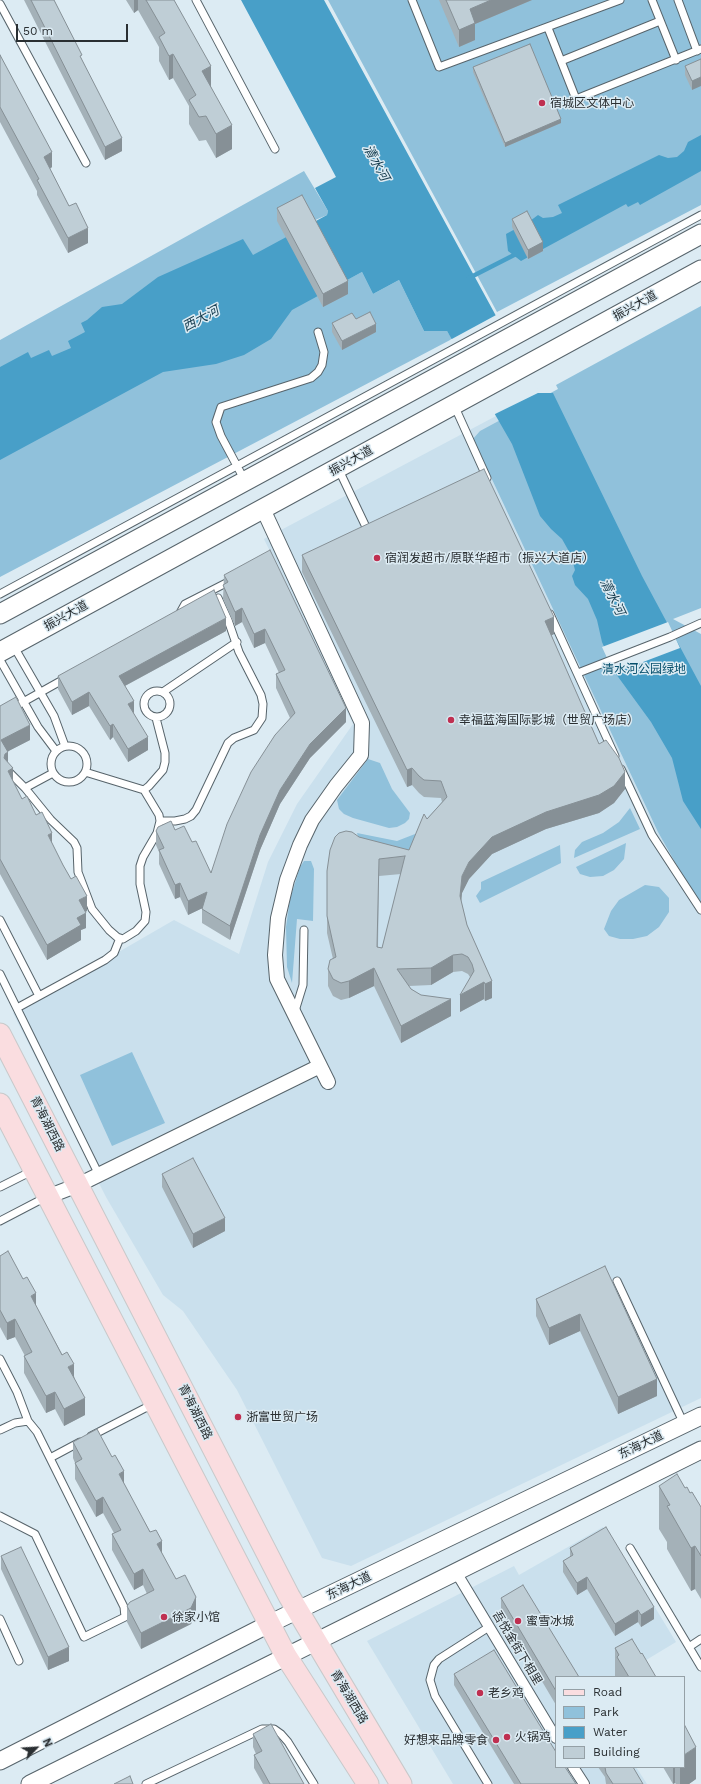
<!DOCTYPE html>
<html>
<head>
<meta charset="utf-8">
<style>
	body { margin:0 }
	#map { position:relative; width:701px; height:1784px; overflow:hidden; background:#dcebf3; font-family:"Work Sans",sans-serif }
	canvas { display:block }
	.legend { position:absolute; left:555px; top:1676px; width:130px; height:92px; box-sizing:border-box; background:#dcebf3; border:1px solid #95a0a6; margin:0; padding:5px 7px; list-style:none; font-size:12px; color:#2a2f32 }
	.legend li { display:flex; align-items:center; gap:8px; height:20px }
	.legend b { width:20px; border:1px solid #95a0a6 }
	.north { position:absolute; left:16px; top:1728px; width:40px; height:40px; -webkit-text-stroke:3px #dcebf3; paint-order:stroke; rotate:65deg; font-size:11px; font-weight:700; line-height:16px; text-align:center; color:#2a2f32 }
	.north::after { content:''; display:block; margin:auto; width:14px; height:18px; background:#2a2f32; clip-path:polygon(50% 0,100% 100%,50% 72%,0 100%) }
	.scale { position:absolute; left:16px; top:24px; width:112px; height:18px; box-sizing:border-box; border:2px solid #2a2f32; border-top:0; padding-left:5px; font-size:12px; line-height:14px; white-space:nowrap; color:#2a2f32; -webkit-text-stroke:3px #dcebf3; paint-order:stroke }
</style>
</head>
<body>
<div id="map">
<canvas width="701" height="1784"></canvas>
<ul class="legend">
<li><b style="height:5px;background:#fadde0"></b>Road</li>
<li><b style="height:11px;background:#90c1db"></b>Park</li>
<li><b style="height:11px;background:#489fc8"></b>Water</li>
<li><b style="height:11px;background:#bfced6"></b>Building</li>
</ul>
<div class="north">N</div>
<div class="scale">50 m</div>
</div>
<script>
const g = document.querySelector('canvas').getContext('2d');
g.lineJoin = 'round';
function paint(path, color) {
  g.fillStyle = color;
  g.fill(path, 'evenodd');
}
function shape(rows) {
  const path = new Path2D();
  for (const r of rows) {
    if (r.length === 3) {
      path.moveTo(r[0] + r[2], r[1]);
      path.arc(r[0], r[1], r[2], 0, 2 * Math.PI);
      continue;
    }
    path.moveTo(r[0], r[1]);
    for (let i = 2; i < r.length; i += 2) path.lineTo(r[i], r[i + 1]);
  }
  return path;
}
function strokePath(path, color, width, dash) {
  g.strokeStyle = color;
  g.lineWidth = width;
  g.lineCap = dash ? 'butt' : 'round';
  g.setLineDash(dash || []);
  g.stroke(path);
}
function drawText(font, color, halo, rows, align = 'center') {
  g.font = font + ' "Work Sans","Noto Sans SC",sans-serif';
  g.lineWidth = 3;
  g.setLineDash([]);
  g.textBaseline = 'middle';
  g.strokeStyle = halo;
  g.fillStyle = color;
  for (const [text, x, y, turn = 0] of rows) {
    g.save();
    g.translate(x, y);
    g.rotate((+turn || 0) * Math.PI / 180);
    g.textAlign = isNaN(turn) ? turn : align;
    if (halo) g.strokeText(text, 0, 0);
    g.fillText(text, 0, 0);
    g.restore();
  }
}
paint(shape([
	[496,416,512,444,701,829,701,1398,351,1566,322,1558,237,1390,183,1311,163,1295,106,1197,13,1013,174,920,239,954,268,862,297,804,353,724,264,539],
	[603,1527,639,1588,642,1586,676,1642,618,1677,556,1677,556,1767,636,1767,647,1784,453,1784,367,1641,514,1566,519,1575]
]), '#cae0ed');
paint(shape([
	[328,0,701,0,701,205,497,312],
	[304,171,328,211,327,215,313,221,347,280,362,272,373,294,399,280,424,331,447,331,452,339,0,577,0,340],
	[701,306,701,608,673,619,701,634,701,908,658,832,473,439,480,431,558,389,556,385],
	[368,759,380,763,392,789,410,813,409,819,405,823,397,827,389,828,353,818,344,814,339,809,337,800],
	[630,808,640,829,574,858,575,850,582,842,603,833,619,822],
	[357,833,397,841,415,834,418,839,407,865,359,840],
	[626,843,624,859,614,870,603,876,590,877,580,874,576,867],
	[560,845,561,863,480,903,476,896,481,889,481,882],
	[304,861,311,861,314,869,313,921,297,919,292,983,287,967,286,927,290,899,300,867],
	[645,885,659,887,669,898,669,912,659,927,647,936,633,939,620,939,609,936,604,929,611,911,619,900],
	[132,1052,165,1123,112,1146,80,1075]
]), '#90c1db');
paint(shape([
	[241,0,324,0,538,393,553,393,642,576,701,686,701,829,683,801,672,758,651,722,616,674,602,642,597,620,588,599,575,585,572,576,575,570,571,555,562,539,551,529,540,516,512,444,447,331,424,331,399,280,373,294,362,272,292,310,271,339,244,355,216,364,163,372,0,460,0,367,28,352,31,358,49,350,52,356,71,348,68,341,85,332,81,323,87,320,102,307,122,304,158,277,243,239,253,255,327,215,328,211,315,188,336,177],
	[701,135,701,171,640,205,638,202,628,207,626,204,521,261,508,251,506,234,530,221,538,215,543,218,553,217,562,213,558,205,659,155,668,158,677,157,684,151,688,142]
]), '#489fc8');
paint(shape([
	[498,314,539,391,542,391,493,415,450,340],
	[668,622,680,648,614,673,602,647]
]), '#dcebf3');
strokePath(shape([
	[469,278,518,253]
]), '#489fc8', 4.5);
const service = shape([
	[196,0,275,149],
	[412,0,439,67,620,0],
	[652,0,676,60],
	[678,0,697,51],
	[0,4,86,163],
	[548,28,576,99,701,49],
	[561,61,660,21],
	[454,405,487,478],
	[338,468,366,527],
	[245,481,221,436,216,422,221,407,311,378,318,372,322,365,324,352,318,332],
	[0,594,701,215],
	[180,613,185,604,232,580],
	[550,614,615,756],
	[13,645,54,716,65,746],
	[0,660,38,727,56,751],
	[578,673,670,637,701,623],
	[157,704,13],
	[163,692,237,642],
	[0,715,66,678],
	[69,764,18],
	[621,769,652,835,701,910],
	[9,772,25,788,51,820,74,842,77,848,78,872,92,909,109,930,117,937,123,939,136,931,145,921,146,912,140,884,140,866,143,857,157,833,160,821,159,815,144,790],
	[85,772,144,790,149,786,163,770,165,762,165,753,156,718],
	[25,788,53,773],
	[160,821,175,821,185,819,191,816,196,810,228,743,234,738,254,730,262,718,263,704,261,695,239,652,228,620,218,598],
	[0,920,39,996],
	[0,974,99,1175],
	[17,1008,105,960,114,953,120,938],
	[295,1011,303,985,304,930],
	[0,1187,32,1171],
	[0,1221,46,1197],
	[617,1281,684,1424],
	[0,1359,17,1392,28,1421],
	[0,1430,15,1423,28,1421,37,1432,124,1607,125,1617,84,1637,35,1534,0,1516],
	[91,1436,153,1404],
	[50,1458,80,1442],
	[630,1548,701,1667],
	[0,1619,19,1661],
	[689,1647,701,1639],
	[146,1784,262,1729,274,1729,281,1734,288,1742,314,1784],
	[488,1784,435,1696,430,1680,434,1665,439,1659,489,1627]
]);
const pedestrian = shape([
	[456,1572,556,1738],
	[573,1767,584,1784]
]);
const minor = shape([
	[263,509,362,723,361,755,336,786,312,820,300,845,287,880,278,918,275,955,277,979,328,1082],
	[47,1197,78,1185,320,1066]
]);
const tertiary = shape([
	[0,1761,269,1624,701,1416],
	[30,1784,701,1450]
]);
const secondary = shape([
	[0,614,701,234],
	[0,652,701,270]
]);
const primary = shape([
	[0,1034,289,1596,401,1784],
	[0,1104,286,1656,368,1784]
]);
strokePath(service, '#57646b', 9);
strokePath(pedestrian, '#57646b', 12);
strokePath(minor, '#57646b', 16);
strokePath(tertiary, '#57646b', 19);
strokePath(secondary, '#57646b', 21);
strokePath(primary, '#c8c9ca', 23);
strokePath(service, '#fff', 7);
strokePath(pedestrian, '#fff', 10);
strokePath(minor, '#fff', 14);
strokePath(tertiary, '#fff', 17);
strokePath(secondary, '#fff', 19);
strokePath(primary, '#fadde0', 21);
paint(shape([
	[24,0,54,0,82,60,122,151,105,160],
	[126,0,174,0,211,87,232,149,216,158,206,140,199,141,189,124,189,106,173,78,169,80,159,61,159,47,138,10,134,13],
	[439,0,532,0,475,24,475,40,459,47],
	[0,55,52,167,50,169,88,243,68,253,37,195,37,191,0,122],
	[701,59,692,90,685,75,685,66],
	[473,67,561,123,505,147,473,72],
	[277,208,348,294,323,307,277,221],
	[512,219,543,251,528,259,512,227],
	[356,319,376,332,342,350,332,332,332,323],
	[302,555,554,634,551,635,599,744,625,789,614,803,599,813,546,829,492,854,469,879,462,893,461,901,467,925,492,998,485,1001,484,999,460,1012,470,977,468,974,462,971,453,972,431,985,409,986,411,989,451,1016,401,1043,374,986,349,998,341,1000,333,996,328,986,328,969,333,959,327,933,327,901,359,837,409,850,427,819,442,802,441,798,424,797,419,793,412,785,407,787,302,572],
	[401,874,382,948,378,947,379,876],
	[224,575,346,722,310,758,280,804,260,850,230,940,202,923,202,908,188,915,180,897,175,899,159,864,159,852,156,845,156,831,175,830,192,842,211,873,290,718,276,688,276,674,279,673,265,643,254,648,242,622,235,626,223,599],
	[226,631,125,686,134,714,148,750,128,762,113,737,110,740,89,706,72,715,58,689,58,676],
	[0,706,30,740,8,751,8,762,13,782,22,799,36,815,52,844,87,911,85,912,86,928,81,930,81,940,47,960,0,874],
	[162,1174,225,1231,193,1248,162,1187],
	[0,1256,36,1306,74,1376,85,1415,64,1426,55,1409,46,1413,24,1373,24,1356,25,1356,15,1337,7,1340,0,1327],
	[605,1266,657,1396,618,1414,580,1331,549,1345,536,1316,536,1299],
	[73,1442,124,1484,176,1579,196,1613,191,1624,141,1649,127,1622,127,1606,147,1594,143,1585,134,1590,112,1550,112,1534,114,1533,103,1513,96,1517,75,1479,75,1463,73,1458],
	[659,1486,685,1488,690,1493,701,1507,701,1599,695,1589,691,1591,667,1549,667,1542,659,1529],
	[570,1548,654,1619,641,1627,638,1622,615,1636,587,1589,577,1595,563,1572,563,1561,570,1557],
	[1,1556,69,1661,48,1670,1,1569],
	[501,1598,556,1677,556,1705,501,1612],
	[615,1648,641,1654,656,1677,615,1677],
	[454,1674,576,1784,514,1784,454,1685],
	[253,1734,304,1784,263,1784,254,1768,254,1755,256,1754,253,1747],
	[598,1767,633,1767,643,1784,606,1784,605,1777],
	[663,1767,684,1767,696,1779,689,1784,676,1784,675,1783,673,1784]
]), '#a4b1b8');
paint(shape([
	[134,0,138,0,138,10,134,13],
	[491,0,532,0,475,24,475,40,459,47,459,30,470,9],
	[173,54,173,78,169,80,169,56],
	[211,66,211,91,202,71],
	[701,77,701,86,692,90,692,81],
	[561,119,561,123,505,147,505,143],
	[232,125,232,149,216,158,216,134],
	[122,138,122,151,105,160,105,147],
	[52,152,52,167,44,172,44,157],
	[88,228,88,243,68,253,68,238],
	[543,242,543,251,528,259,528,250],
	[348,281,348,294,323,307,323,294],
	[376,324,376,332,342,350,342,341],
	[242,608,242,622,235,626,235,612],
	[554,617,554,634,545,639,545,621],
	[226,618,226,631,119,689,119,676],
	[265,629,265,643,254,648,254,634],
	[89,692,89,706,72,715,72,702],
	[134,701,134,714,128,704],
	[346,708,346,722,310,758,280,804,260,850,230,940,230,926,260,835,280,790,310,744],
	[113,724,113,737,110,740,110,726],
	[30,725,30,740,1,755,1,740],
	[148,737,148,750,128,762,128,749],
	[8,752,8,767,4,758,5,754],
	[13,768,13,783,8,771],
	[412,768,412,785,407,787,407,770],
	[625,772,625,789,614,803,599,813,546,829,492,854,469,879,462,893,460,913,460,896,462,876,469,862,492,837],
	[52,833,52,848,48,835],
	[180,883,180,897,175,899,175,885],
	[207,892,207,906,188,915,188,901],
	[87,896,87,911,79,915,79,900],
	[86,913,86,928,81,930,81,940,47,960,47,945,77,918],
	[453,955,453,972,431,985,431,968],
	[374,968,374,986,349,998,349,981],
	[492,981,492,998,485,1001,485,984],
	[484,982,484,999,460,1012,460,995],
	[451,999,451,1016,401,1043,401,1026],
	[225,1218,225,1231,193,1248,193,1234],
	[36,1293,36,1311,31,1296],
	[580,1314,580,1331,549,1345,549,1328],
	[15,1319,15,1337,7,1340,7,1323],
	[74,1364,74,1381,68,1367],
	[657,1379,657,1396,618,1414,618,1397],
	[55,1392,55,1409,46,1413,46,1396],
	[85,1398,85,1415,64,1426,64,1409],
	[124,1471,124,1487,119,1474],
	[103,1497,103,1513,96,1517,96,1501],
	[162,1541,162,1557,157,1544],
	[695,1546,695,1589,691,1591,691,1548],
	[143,1569,143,1585,134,1590,134,1574],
	[587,1577,587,1589,577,1595,577,1583],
	[196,1597,196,1613,191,1624,141,1649,141,1633],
	[654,1607,654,1619,641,1627,641,1615],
	[638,1610,638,1622,615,1636,615,1624],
	[69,1647,69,1661,48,1670,48,1657],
	[696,1747,696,1779,689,1784,680,1784,680,1767,684,1767,684,1755],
	[673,1767,675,1767,675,1783,673,1784]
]), '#869096');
const building = shape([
	[31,0,54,0,82,55,80,56,122,138,105,147,31,0],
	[146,0,174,0,211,66,202,71,232,125,216,134,206,116,199,117,189,100,196,95,173,54,169,56,159,37,165,33,146,0],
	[446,0,491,0,470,9,475,23,459,30,446,0],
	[530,44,561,119,505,143,473,67,530,44],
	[0,55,52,152,44,157,69,206,76,203,88,228,68,238,37,180,39,179,0,107,0,55],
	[701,59,701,77,692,81,685,66,701,59],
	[302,195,348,281,323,294,277,208,302,195],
	[527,211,543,242,528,250,512,219,527,211],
	[370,312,376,324,342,341,332,323,352,313,356,319,370,312],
	[484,469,554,617,545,621,599,744,606,740,619,758,625,772,614,786,599,795,546,812,492,837,469,862,462,876,460,896,467,925,492,981,485,984,484,982,460,995,474,971,472,964,468,957,462,954,453,955,431,968,397,969,411,989,421,995,451,999,401,1026,374,968,349,981,341,983,333,979,328,969,330,960,336,957,327,916,327,871,330,850,335,837,339,833,346,831,352,832,359,837,409,850,424,814,427,819,447,797,441,781,424,780,419,776,412,768,407,770,302,555,484,469],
	[405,856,382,948,377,947,379,859,405,856],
	[270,550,346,708,310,744,280,790,260,835,230,926,202,909,207,892,188,901,180,883,175,885,159,850,164,848,156,831,158,827,171,821,175,830,184,826,192,842,196,841,211,873,227,824,251,772,275,735,295,713,276,674,285,670,265,629,254,634,242,608,235,612,223,585,228,582,224,575,270,550],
	[214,590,226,618,119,676,134,701,128,704,148,737,128,749,113,724,110,726,89,692,72,702,58,676,214,590],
	[16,697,30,725,1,740,8,752,5,754,4,758,13,768,8,771,22,799,27,796,36,815,42,812,52,833,48,835,63,865,71,879,76,876,87,896,79,900,86,913,77,918,81,925,47,945,0,859,0,706,16,697],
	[193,1158,225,1218,193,1234,162,1174,193,1158],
	[8,1251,23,1279,27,1277,36,1293,31,1296,62,1355,67,1352,74,1364,68,1367,85,1398,64,1409,55,1392,46,1396,24,1356,32,1352,15,1319,7,1323,0,1310,0,1256,8,1251],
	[605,1266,657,1379,618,1397,580,1314,549,1328,536,1299,605,1266],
	[97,1429,112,1457,115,1455,124,1471,119,1474,150,1532,156,1530,162,1541,157,1544,176,1579,185,1575,196,1597,191,1608,141,1633,127,1606,130,1602,154,1590,143,1569,134,1574,112,1534,121,1530,103,1497,96,1501,75,1463,82,1459,73,1442,97,1429],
	[677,1474,685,1488,687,1487,690,1493,692,1492,701,1507,701,1556,695,1546,691,1548,667,1506,670,1505,659,1486,677,1474],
	[606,1527,654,1607,641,1615,638,1610,615,1624,587,1577,577,1583,563,1561,573,1555,570,1548,606,1527],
	[21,1547,69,1647,48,1657,1,1556,21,1547],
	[523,1585,579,1677,556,1677,556,1691,501,1598,523,1585],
	[632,1639,641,1654,642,1653,656,1677,629,1677,617,1657,619,1655,615,1648,632,1639],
	[494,1650,556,1752,556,1767,565,1767,576,1784,521,1784,454,1674,494,1650],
	[271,1724,304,1784,270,1784,254,1755,262,1751,253,1734,271,1724],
	[684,1724,696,1747,684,1755,684,1724],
	[605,1767,633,1767,643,1784,613,1784,606,1773,605,1767],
	[130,1776,133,1784,114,1784,130,1776]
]);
paint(building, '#bfced6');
strokePath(building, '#869096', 1);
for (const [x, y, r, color] of [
	[542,103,4,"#bf2f50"],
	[377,558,4,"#bf2f50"],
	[451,720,4,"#bf2f50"],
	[238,1417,4,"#bf2f50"],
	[164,1617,4,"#bf2f50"],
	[518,1621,4,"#bf2f50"],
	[480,1693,4,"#bf2f50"],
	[507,1737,4,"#bf2f50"],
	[496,1740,4,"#bf2f50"]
]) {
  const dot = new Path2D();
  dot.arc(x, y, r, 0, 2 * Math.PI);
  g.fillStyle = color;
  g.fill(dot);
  strokePath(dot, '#dcebf3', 1.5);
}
drawText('12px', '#2a2f32', '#dcebf3', [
	["宿城区文体中心",550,103],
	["宿润发超市/原联华超市（振兴大道店）",385,558],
	["幸福蓝海国际影城（世贸广场店）",459,720],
	["浙富世贸广场",246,1417],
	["徐家小馆",172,1617],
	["蜜雪冰城",526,1621],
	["老乡鸡",488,1693],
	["火锅鸡",515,1737],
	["好想来品牌零食",488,1740,"right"]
], 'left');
drawText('12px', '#2a2f32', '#dcebf3', [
	["振兴大道",635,306,-29],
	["振兴大道",351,461,-29],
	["振兴大道",66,616,-29],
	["青海湖西路",47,1124,63],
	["青海湖西路",195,1412,63],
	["东海大道",641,1445,-26],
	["东海大道",349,1586,-26],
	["吾悦金街下相里",517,1648,59],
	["青海湖西路",349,1697,59]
]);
drawText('12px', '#07506d', '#dcebf3', [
	["清水河公园绿地",644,669]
]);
drawText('italic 13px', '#193f51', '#dcebf3', [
	["清水河",376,163,61],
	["西大河",201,319,-28],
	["清水河",612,597,64]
]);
</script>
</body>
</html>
